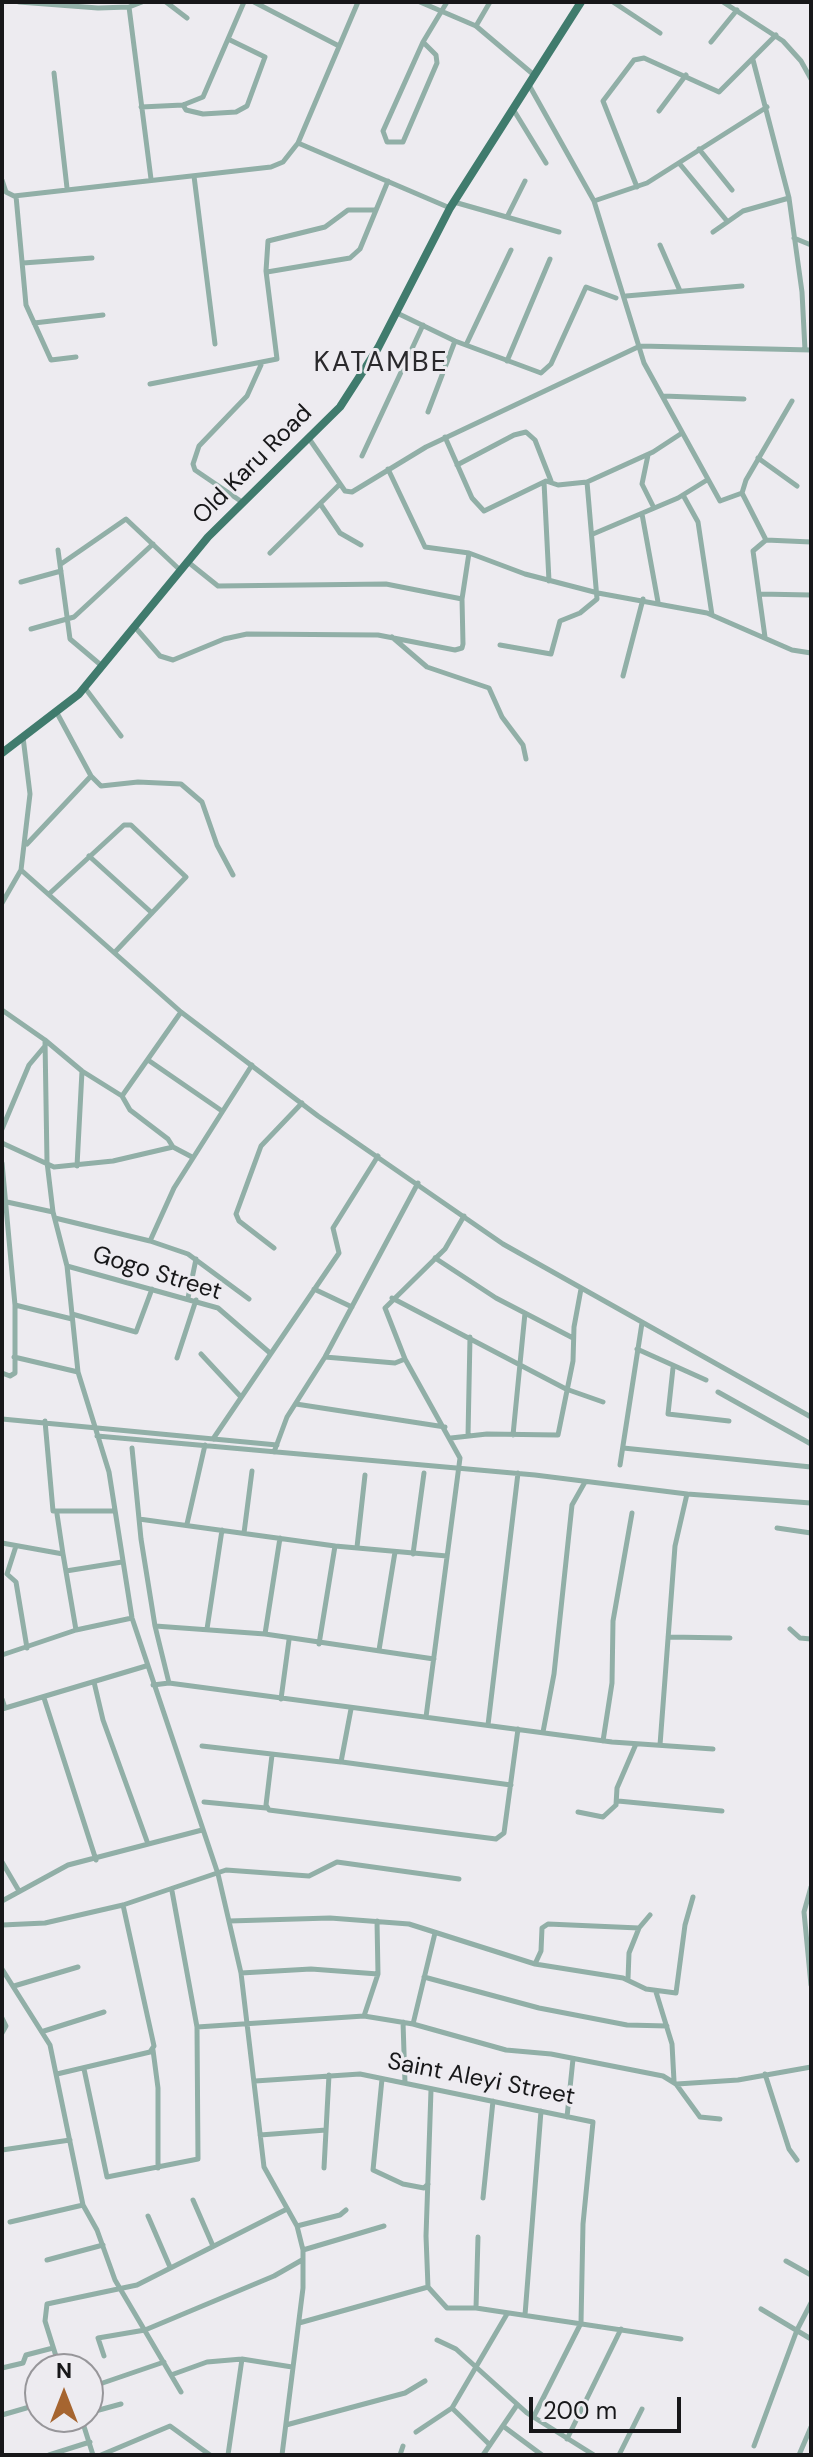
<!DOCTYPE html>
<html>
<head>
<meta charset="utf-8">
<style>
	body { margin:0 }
	#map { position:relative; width:813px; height:2457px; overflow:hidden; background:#edebf0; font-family:"DM Sans",sans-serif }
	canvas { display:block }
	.frame { position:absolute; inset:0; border:4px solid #171719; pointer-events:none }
	.north { position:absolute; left:24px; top:2353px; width:80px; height:80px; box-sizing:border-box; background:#edebf0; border:2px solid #97969a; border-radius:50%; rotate:0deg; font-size:22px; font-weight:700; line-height:32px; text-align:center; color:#171719 }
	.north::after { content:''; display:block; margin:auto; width:28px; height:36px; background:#a66530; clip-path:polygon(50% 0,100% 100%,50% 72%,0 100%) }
	.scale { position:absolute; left:529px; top:2397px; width:152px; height:36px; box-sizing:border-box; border:4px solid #171719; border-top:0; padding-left:10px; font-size:24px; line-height:28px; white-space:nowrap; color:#171719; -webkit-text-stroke:6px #edebf0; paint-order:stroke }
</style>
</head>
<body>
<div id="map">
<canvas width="813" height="2457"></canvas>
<div class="frame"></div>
<div class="north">N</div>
<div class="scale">200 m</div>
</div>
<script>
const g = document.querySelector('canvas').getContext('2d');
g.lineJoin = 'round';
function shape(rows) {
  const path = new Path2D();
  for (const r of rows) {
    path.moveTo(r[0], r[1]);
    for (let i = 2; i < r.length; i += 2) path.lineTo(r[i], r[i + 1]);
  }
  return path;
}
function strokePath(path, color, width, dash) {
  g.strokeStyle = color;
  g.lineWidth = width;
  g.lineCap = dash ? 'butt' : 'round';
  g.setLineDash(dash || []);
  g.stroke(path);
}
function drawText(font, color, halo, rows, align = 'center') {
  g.font = font + ' "DM Sans",sans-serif';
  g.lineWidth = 6;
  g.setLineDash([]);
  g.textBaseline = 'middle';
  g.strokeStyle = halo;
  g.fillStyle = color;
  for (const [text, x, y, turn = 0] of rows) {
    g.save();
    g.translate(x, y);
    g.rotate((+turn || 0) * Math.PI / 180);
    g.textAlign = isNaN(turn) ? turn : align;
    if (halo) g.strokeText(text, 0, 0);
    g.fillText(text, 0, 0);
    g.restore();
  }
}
strokePath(shape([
	[19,2,98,8,129,7,142,2],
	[166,2,187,18],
	[254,2,339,46],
	[420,2,476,26,534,75],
	[613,2,660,33],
	[723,2,783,41,801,61,811,79],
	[129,7,151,179],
	[476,26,490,2],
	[423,42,436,55,437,63,403,142,387,142,383,131,423,42,447,2],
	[711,42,737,10],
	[753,60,789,198,802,292,805,350],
	[54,73,67,188],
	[529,85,594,201,644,363,720,501,742,493,746,480,792,401],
	[183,105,186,110,203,114,236,112,247,106,265,57,228,39],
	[141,107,183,105,203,97,244,2],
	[513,109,546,163],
	[659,111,686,75],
	[298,143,450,208],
	[699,149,732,190],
	[679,163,727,221],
	[194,176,215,344],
	[2,180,6,192,14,196,271,167,283,162,298,143,358,2],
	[637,187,603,101,634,60,644,58,719,92,776,35],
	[16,196,26,305,51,360,76,357],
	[594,201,647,183,767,107],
	[454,202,559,232],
	[507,217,525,181],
	[713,232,743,211,789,198],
	[794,238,811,245],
	[660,245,680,291],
	[23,263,92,258],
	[267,272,350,258,360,249,388,181],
	[626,296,742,286],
	[397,313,455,341,541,373,551,364,586,287,616,298],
	[34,323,103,315],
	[466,345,511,250],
	[507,361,550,259],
	[150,384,277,359,266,271,268,241,325,227,348,210,374,210],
	[663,396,744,399],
	[428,412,455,341],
	[445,437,472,498,484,511,546,481,558,485,587,482,653,452,682,433],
	[310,440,345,491,352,492,426,447,640,346,811,350],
	[648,455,642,484,654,508],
	[362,456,423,325],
	[758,458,797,486],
	[457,465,514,435,526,432,535,440,551,481],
	[388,469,425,547,469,553,525,574,598,593,707,613,792,650,811,653],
	[544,482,549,581],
	[742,493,766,540,811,542],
	[683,495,698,522,712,615],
	[242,502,195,470,193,464,199,446,247,396,261,365],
	[321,505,340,533,361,545],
	[642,514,658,602],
	[593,534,678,498,707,480],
	[58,550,70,639,102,666],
	[270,553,340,484],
	[188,562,218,586,386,584,462,599],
	[61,564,126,519,180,570],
	[21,582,61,571],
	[759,594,811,595],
	[134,626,160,656,173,660,224,639,247,634,378,635,455,650,462,648,463,644,462,599,469,553],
	[31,629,74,617,153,544],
	[392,637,427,667,489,688,502,717,523,745,526,759],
	[765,637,753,551,766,540],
	[500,645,551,654,560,621,580,613,597,599,587,482],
	[623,676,643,599],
	[85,688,121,736],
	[23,737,30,794,21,870,181,1012,318,1116,503,1244,811,1417],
	[91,776,101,786,138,782,181,784,202,802,217,845,233,875],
	[27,844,91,776,57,713],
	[89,856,152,913],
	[49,894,124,825,131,825,186,877,115,952],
	[2,903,21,870],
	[2,1010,45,1040,47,1162,53,1212,67,1266,78,1372,109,1472,132,1618,218,1874,241,1973,264,2167,297,2226,303,2250,303,2288,282,2455],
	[45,1040,82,1071,122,1096,181,1012],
	[148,1060,222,1111],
	[122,1096,130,1110,168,1139,173,1147,192,1157],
	[2,1129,29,1065,45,1046],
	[2,1143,54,1167,113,1161,173,1147],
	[2,1163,15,1305,15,1373,10,1376,2,1373],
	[77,1166,82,1071],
	[7,1202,53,1212],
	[55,1218,150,1241,188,1254,249,1299],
	[150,1241,174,1188,252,1065],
	[274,1248,239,1221,236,1214,261,1146,302,1103],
	[435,1258,496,1298,573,1338],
	[67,1266,218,1308,270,1353],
	[314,1289,352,1307],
	[188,1298,196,1259],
	[392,1298,566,1389,603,1402],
	[15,1305,72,1319],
	[72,1314,136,1332,152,1289],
	[637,1349,706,1380],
	[201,1354,241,1397],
	[14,1357,78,1372],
	[325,1357,395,1363,405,1359,385,1308,445,1249,464,1216],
	[177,1358,196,1300],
	[405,1359,460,1458,426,1717],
	[673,1368,668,1414,729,1421],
	[718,1392,811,1444],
	[296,1404,445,1427],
	[2,1419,277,1445],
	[45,1421,53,1511,112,1511],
	[513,1435,525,1313],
	[97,1436,535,1475,687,1494,811,1503],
	[468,1436,470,1337],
	[451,1438,487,1434,558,1435,573,1361,574,1327,581,1289],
	[213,1439,339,1253,333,1228,378,1156],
	[132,1448,141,1539,155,1626,169,1683],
	[623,1448,811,1467],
	[274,1452,287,1417,325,1357,418,1183],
	[620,1465,642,1323],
	[57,1514,63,1554],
	[139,1519,335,1546,447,1556],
	[187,1524,205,1445],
	[777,1528,811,1533],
	[244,1533,252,1471],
	[2,1543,63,1554,76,1630],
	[16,1546,7,1574,16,1582,27,1648],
	[357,1547,365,1475],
	[413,1554,424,1473],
	[66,1571,122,1562],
	[155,1626,265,1634,434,1659],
	[207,1629,222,1530],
	[790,1629,800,1638,811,1639],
	[265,1634,280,1538],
	[668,1637,730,1638],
	[319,1644,335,1546],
	[379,1650,395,1552],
	[2,1655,76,1630,132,1618],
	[94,1682,103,1720,148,1844],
	[153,1685,169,1683,612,1742,713,1749],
	[44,1698,96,1860],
	[2,1699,5,1708],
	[281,1699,289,1640],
	[2,1709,146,1666],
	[488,1725,518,1473],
	[543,1732,554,1674,572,1505,585,1482],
	[603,1741,612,1683,613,1621,632,1513],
	[660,1745,675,1546,687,1494],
	[202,1746,341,1762,351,1709],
	[272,1755,266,1805,269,1810,496,1839,504,1833,518,1729],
	[342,1762,511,1785],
	[618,1801,722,1811],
	[204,1802,266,1808],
	[578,1812,603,1817,616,1805,617,1788,636,1744],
	[2,1862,19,1891],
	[811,1887,804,1912,811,1985],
	[2,1901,68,1865,202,1830],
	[229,1921,330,1918,409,1924,535,1964,623,1978,646,1989,676,1993,685,1925,693,1897],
	[2,1925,45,1923,123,1905,226,1870,309,1876,337,1862,459,1879],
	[535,1964,541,1951,542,1928,548,1924,639,1928],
	[2,1969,50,2045,83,2205],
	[241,1973,311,1969,378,1974],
	[424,1977,539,2008,627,2025,667,2026],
	[628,1979,629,1953,639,1928,650,1915],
	[14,1986,78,1967],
	[656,1992,672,2044,674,2081],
	[364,2016,378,1974,377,1921],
	[2,2018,6,2026,2,2033],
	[403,2022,405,2083],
	[413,2024,435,1933],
	[197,2027,364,2016,413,2024,506,2050,551,2054,663,2076,676,2084,700,2117,720,2119],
	[44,2031,104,2012],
	[153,2050,158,2088,158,2168],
	[84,2069,107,2177,198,2159,197,2027,172,1891],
	[57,2074,150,2052,154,2046,123,1905],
	[765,2074,789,2149,797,2160],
	[382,2079,373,2170,403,2184,424,2188,428,2184],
	[255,2081,360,2074,593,2122,583,2224,581,2323,534,2416],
	[677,2084,738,2080,811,2067],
	[567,2117,573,2059],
	[260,2135,326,2130],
	[2,2150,70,2140],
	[324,2168,329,2075],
	[483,2198,493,2101],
	[193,2200,213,2246],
	[148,2216,170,2267],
	[10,2222,83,2205,97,2230,115,2280,181,2392],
	[297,2226,340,2215,346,2210],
	[303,2250,384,2226],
	[47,2260,103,2245],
	[786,2261,811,2275],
	[428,2287,426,2236,431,2090],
	[476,2308,478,2237],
	[761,2309,811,2339],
	[525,2315,541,2111],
	[299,2323,428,2287,447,2308,476,2308,681,2339],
	[437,2340,456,2349,527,2413,594,2455],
	[104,2356,98,2338,145,2330,274,2276,302,2260],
	[2,2368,23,2363,26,2355,53,2348],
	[60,2369,45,2321,47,2304,137,2285,287,2209],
	[171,2375,207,2362,242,2359],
	[88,2388,164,2362],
	[452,2408,490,2445],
	[88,2413,121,2404],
	[2,2415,40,2404],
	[81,2417,93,2455],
	[286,2425,405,2393,425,2381],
	[503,2426,542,2455],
	[416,2432,452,2408,507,2314],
	[567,2439,621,2329],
	[754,2446,797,2330,811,2303],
	[49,2455,90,2442],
	[101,2455,170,2426,210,2455],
	[228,2455,242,2359,292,2367],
	[400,2455,403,2446],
	[483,2455,517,2405],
	[619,2455,642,2409],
	[799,2455,811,2427]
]), '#91afa7', 5);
strokePath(shape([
	[2,753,79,694,208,537,340,407,378,348,450,208,581,2]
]), '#407b6d', 8);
drawText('24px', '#171719', '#edebf0', [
	["Old Karu Road",253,465,-45],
	["Gogo Street",157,1274,17],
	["Saint Aleyi Street",481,2080,11]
]);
g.letterSpacing = '2px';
drawText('28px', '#2a292c', '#edebf0', [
	["KATAMBE",381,364]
]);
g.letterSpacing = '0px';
</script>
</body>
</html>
